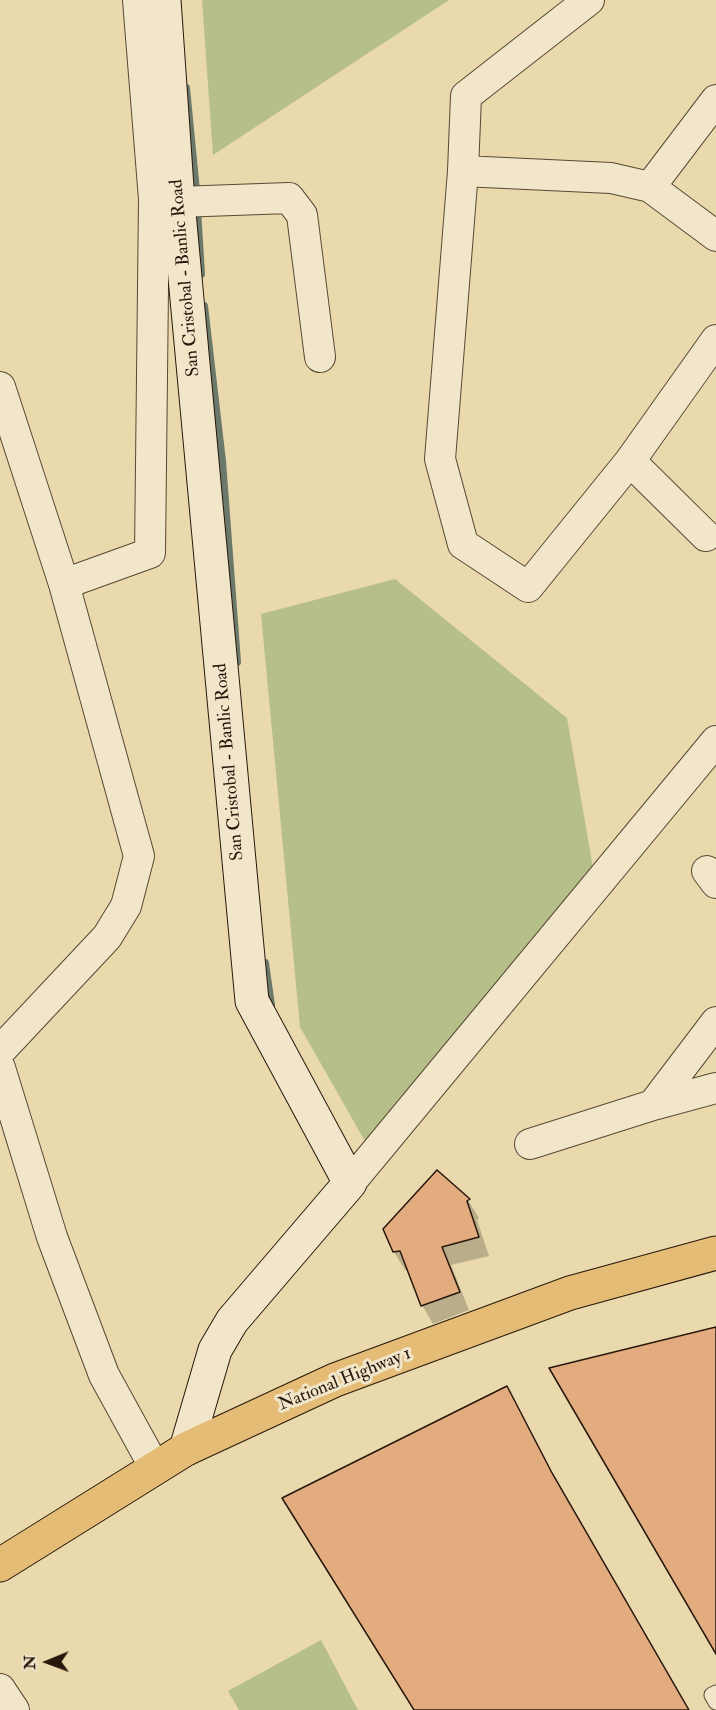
<!DOCTYPE html>
<html>
<head>
<meta charset="utf-8">
<style>
	body { margin:0 }
	#map { position:relative; width:716px; height:1710px; overflow:hidden; background:#e9d9ac; font-family:"IM FELL Double Pica",serif }
	canvas { display:block }
	.north { position:absolute; left:18px; top:1632px; width:60px; height:60px; -webkit-text-stroke:4px #f1e6c9; paint-order:stroke; rotate:269deg; font-size:16px; font-weight:700; line-height:24px; text-align:center; color:#27170c }
	.north::after { content:''; display:block; margin:auto; width:21px; height:27px; background:#27170c; clip-path:polygon(50% 0,100% 100%,50% 72%,0 100%) }
</style>
</head>
<body>
<div id="map">
<canvas width="716" height="1710"></canvas>
<div class="north">N</div>
</div>
<script>
const g = document.querySelector('canvas').getContext('2d');
g.lineJoin = 'round';
function paint(path, color) {
  g.fillStyle = color;
  g.fill(path, 'evenodd');
}
function shape(rows) {
  const path = new Path2D();
  for (const r of rows) {
    path.moveTo(r[0], r[1]);
    for (let i = 2; i < r.length; i += 2) path.lineTo(r[i], r[i + 1]);
  }
  return path;
}
function strokePath(path, color, width, dash) {
  g.strokeStyle = color;
  g.lineWidth = width;
  g.lineCap = dash ? 'butt' : 'round';
  g.setLineDash(dash || []);
  g.stroke(path);
}
function drawText(font, color, halo, rows, align = 'center') {
  g.font = font + ' "IM FELL Double Pica",serif';
  g.lineWidth = 6;
  g.setLineDash([]);
  g.textBaseline = 'middle';
  g.strokeStyle = halo;
  g.fillStyle = color;
  for (const [text, x, y, turn = 0] of rows) {
    g.save();
    g.translate(x, y);
    g.rotate((+turn || 0) * Math.PI / 180);
    g.textAlign = isNaN(turn) ? turn : align;
    if (halo) g.strokeText(text, 0, 0);
    g.fillText(text, 0, 0);
    g.restore();
  }
}
paint(shape([
	[202,0,449,0,213,155],
	[395,579,567,718,596,885,370,1150,300,1027,261,614],
	[321,1640,358,1710,239,1710,228,1691]
]), '#b6bf89');
paint(shape([
	[437,1172,468,1200,479,1218,477,1220,489,1256,451,1265,469,1310,433,1324,422,1305,409,1270,405,1270,394,1252]
]), '#0003');
strokePath(shape([
	[186,88,196,191],
	[197,209,201,274],
	[204,306,222,461,237,662],
	[265,963,271,1005]
]), '#6a796a', 8);
const building = shape([
	[437,1170,470,1199,467,1201,479,1237,442,1247,460,1292,421,1306,400,1251,393,1252,383,1229,437,1170],
	[716,1327,716,1654,549,1368,716,1327],
	[507,1386,551,1471,689,1710,414,1710,282,1498,507,1386]
]);
paint(building, '#e2ac7e');
strokePath(building, '#27170c', 1.5);
const lane = shape([
	[716,1693,712,1695,716,1702]
]);
const street = shape([
	[589,0,466,96,463,171,440,459,463,544,528,587,630,461,716,340],
	[463,171,611,178,650,187,716,236],
	[650,187,716,100],
	[178,202,289,198,302,215,320,357],
	[0,387,64,584,139,856,126,906,107,937,0,1051],
	[630,461,706,536],
	[64,584,150,553,154,199,138,0],
	[707,871,716,883],
	[0,1068,52,1237,104,1375,155,1468],
	[653,1105,716,1022],
	[530,1144,653,1105,716,1088],
	[350,1183,716,741],
	[0,1689,14,1710]
]);
const secondary = shape([
	[164,0,178,202,252,1001,350,1183,232,1321,215,1350,186,1449]
]);
const highway = shape([
	[0,1565,186,1449,335,1380,570,1293,716,1253]
]);
strokePath(lane, '#584834', 17);
strokePath(street, '#584834', 32);
strokePath(secondary, '#27170c', 35);
strokePath(highway, '#27170c', 35);
strokePath(lane, '#f1e6c9', 15);
strokePath(street, '#f1e6c9', 30);
strokePath(secondary, '#f1e6c9', 33);
strokePath(highway, '#e4bc76', 33);
drawText('18px', '#27170c', '#f1e6c9', [
	["San Cristobal - Banlic Road",186,278,-95],
	["San Cristobal - Banlic Road",230,762,-95],
	["National Highway 1",345,1380,-22]
]);
</script>
</body>
</html>
